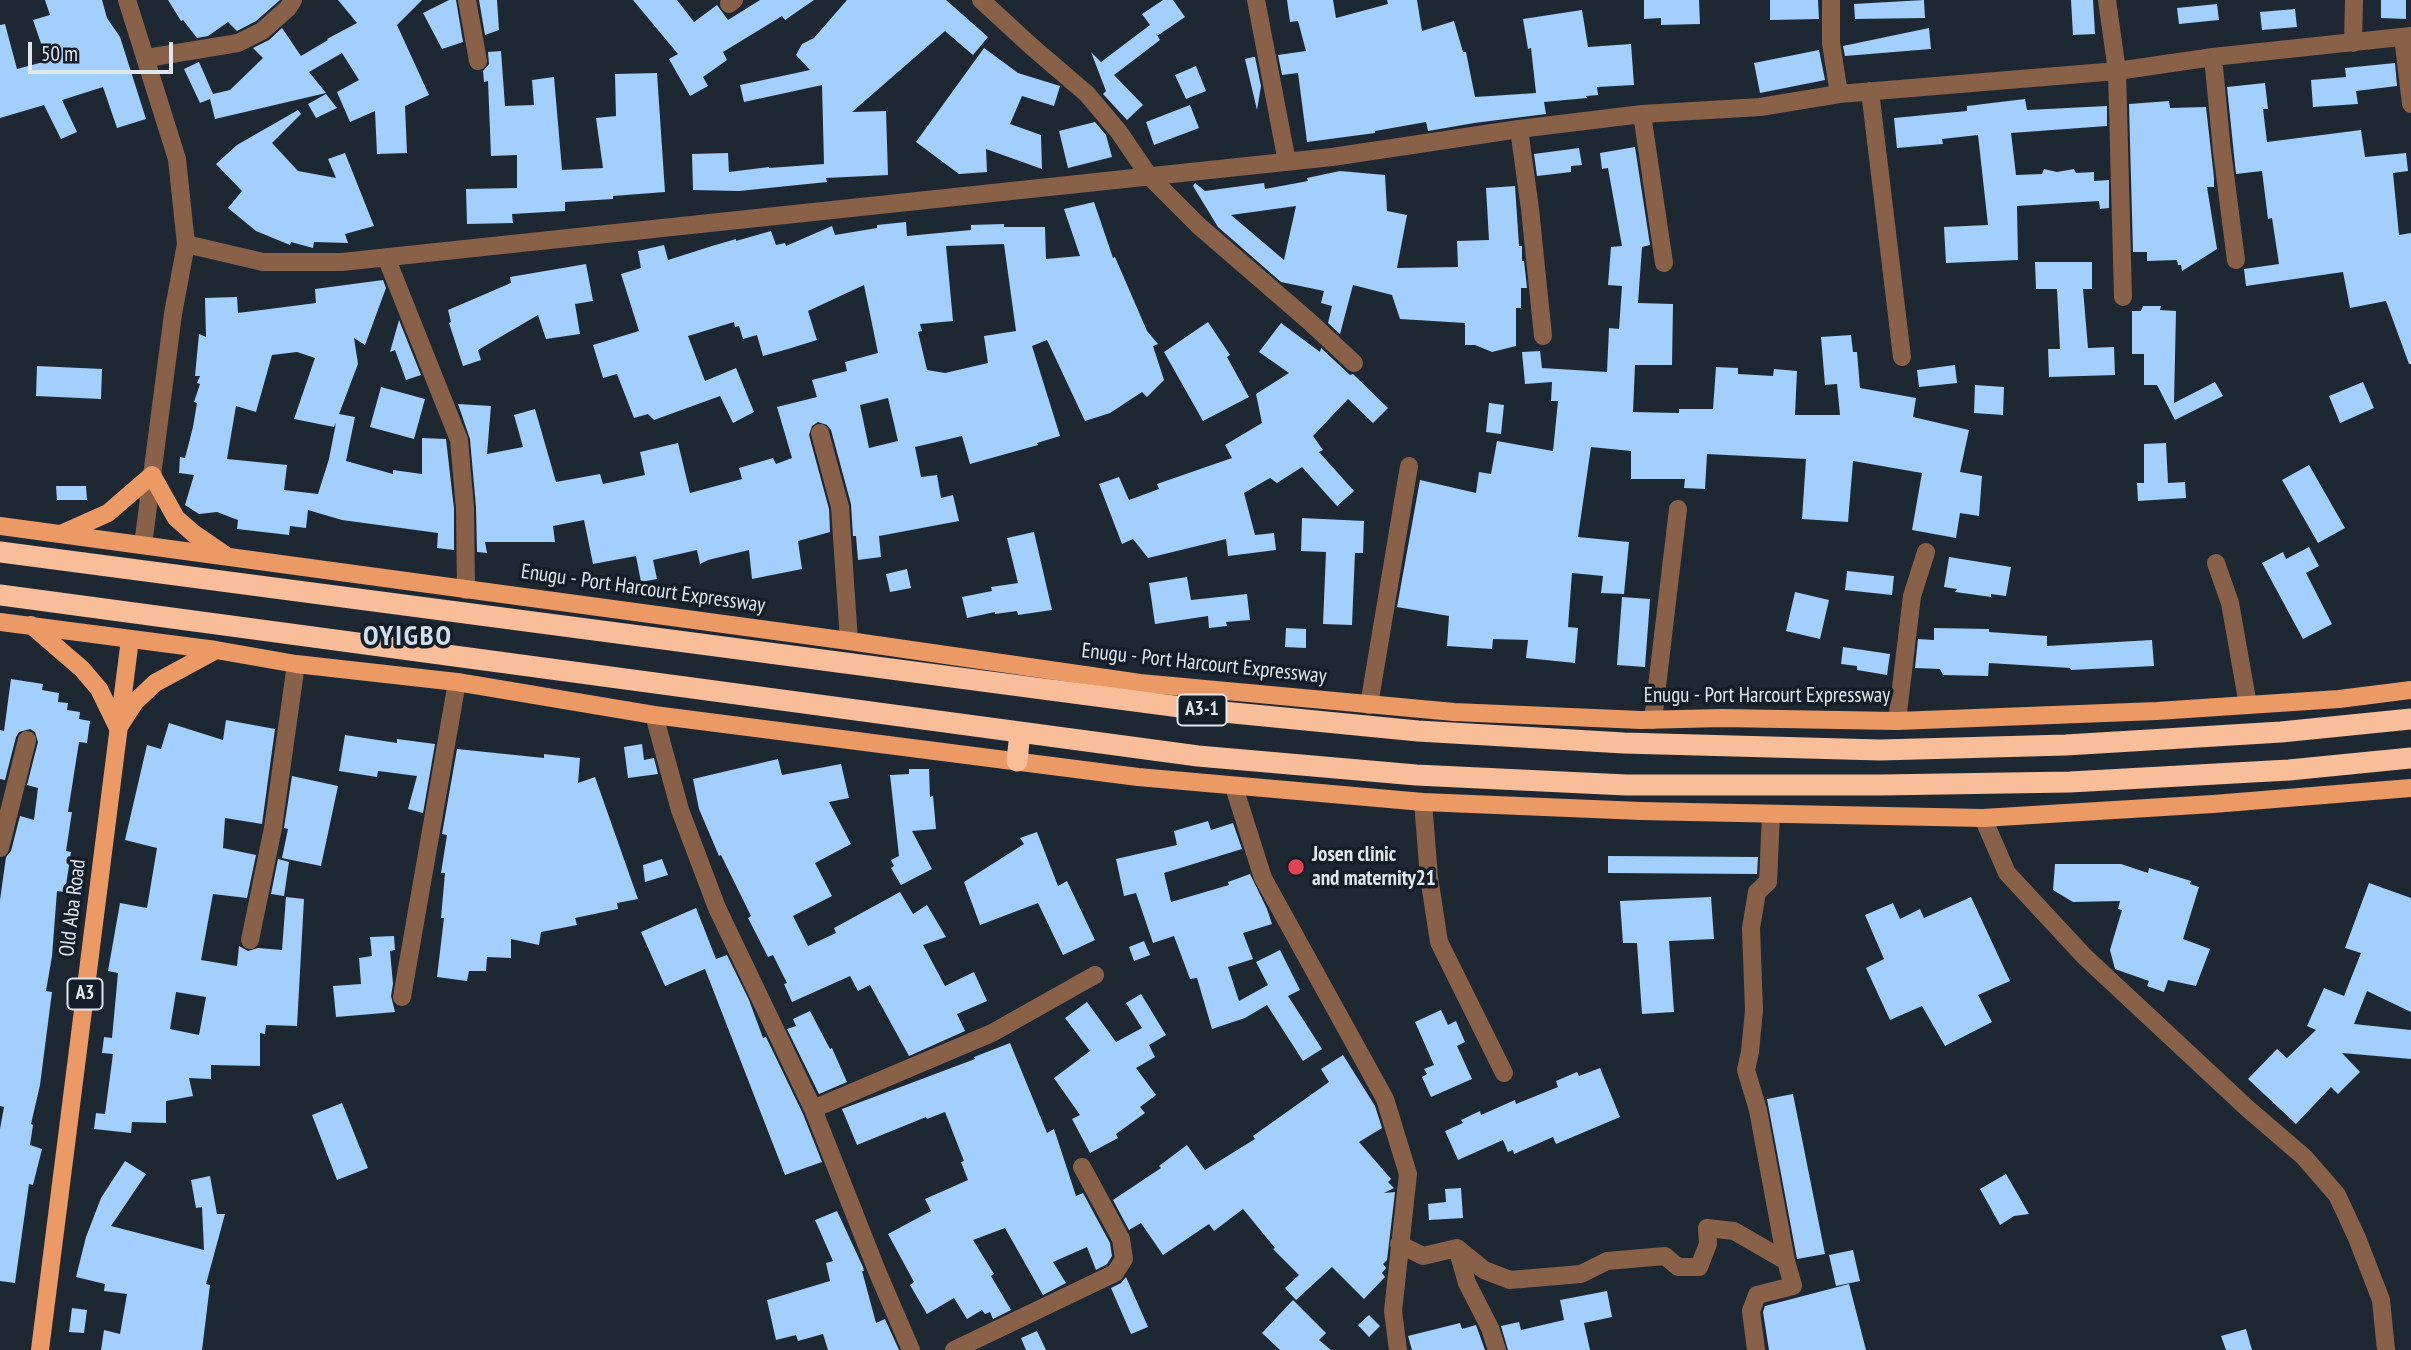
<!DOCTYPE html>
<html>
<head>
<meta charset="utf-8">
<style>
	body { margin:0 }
	#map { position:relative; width:2411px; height:1350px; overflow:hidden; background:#1e2832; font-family:"PT Sans Narrow",sans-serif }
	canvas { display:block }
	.scale { position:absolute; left:28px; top:42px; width:145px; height:32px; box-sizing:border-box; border:4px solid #e0e7ee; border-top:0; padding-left:9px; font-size:21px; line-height:24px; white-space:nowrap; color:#e0e7ee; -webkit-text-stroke:5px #141e28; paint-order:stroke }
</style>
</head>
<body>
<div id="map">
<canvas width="2411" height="1350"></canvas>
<div class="scale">50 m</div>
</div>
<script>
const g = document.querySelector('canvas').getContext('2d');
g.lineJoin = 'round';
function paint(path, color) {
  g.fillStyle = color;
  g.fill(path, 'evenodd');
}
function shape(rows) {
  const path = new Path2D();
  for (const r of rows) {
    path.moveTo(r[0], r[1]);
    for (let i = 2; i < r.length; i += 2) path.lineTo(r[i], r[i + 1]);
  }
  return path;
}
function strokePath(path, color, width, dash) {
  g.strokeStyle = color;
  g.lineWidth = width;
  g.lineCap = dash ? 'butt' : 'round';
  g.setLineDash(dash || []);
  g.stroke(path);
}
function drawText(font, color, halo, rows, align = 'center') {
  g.font = font + ' "PT Sans Narrow",sans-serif';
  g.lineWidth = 7;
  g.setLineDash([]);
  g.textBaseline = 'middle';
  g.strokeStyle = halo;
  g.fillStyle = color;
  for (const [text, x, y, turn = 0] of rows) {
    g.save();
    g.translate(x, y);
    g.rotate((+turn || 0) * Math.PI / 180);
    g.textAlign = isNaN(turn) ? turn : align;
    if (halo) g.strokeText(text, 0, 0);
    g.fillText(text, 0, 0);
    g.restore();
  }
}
paint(shape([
	[45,0,102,0,107,18,120,37,146,119,117,128,103,87,62,100,77,132,61,139,44,105,0,118,0,25,5,24,17,69,47,61,33,20,50,15],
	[168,0,280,0,256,21,237,31,228,22,208,36,197,38,183,20,181,21],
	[338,0,422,0,397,25,429,95,405,106,407,153,377,154,375,111,350,122,337,92,359,80,342,53,309,72,326,93,215,119,210,99,200,103,184,69,199,62,213,94,230,90,263,58,253,48,269,40,282,28,301,56,328,40,327,39,357,23],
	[449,0,456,0,463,42,442,49,423,13],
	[479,0,497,0,499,30,485,35],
	[633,0,677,0,694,22,717,5,728,20,760,0,814,0,785,20,782,16,723,52,727,60,703,77,708,86,690,96,669,59,678,54],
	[847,0,946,0,988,37,973,55,945,31,852,112,886,111,888,175,826,178,827,182,739,191,693,190,692,154,728,153,729,172,769,167,769,168,824,164,822,85,744,102,740,85,810,70,796,55,802,44,814,38],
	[1163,0,1173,0,1185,17,1157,36,1156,33,1160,40,1114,75,1143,105,1127,120,1103,94,1106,91,1091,52,1101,62,1150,25,1142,14],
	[1287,0,1333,0,1336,18,1388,4,1387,0,1417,0,1422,31,1454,21,1463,52,1466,52,1475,97,1536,93,1531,48,1528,49,1523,19,1582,10,1588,47,1631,44,1634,85,1597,87,1598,95,1586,96,1587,98,1544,102,1546,114,1474,123,1428,131,1426,122,1375,131,1375,133,1307,142,1298,73,1282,75,1278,55,1306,51,1298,21,1290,22],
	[1644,0,1699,0,1700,24,1661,25,1661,18,1644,19],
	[1770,0,1818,0,1819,19,1770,20],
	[1924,0,1925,18,1855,19,1854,4],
	[2071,0,2093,0,2095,34,2073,35],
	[2381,0,2406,0,2406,19,2381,18],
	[2217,4,2219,20,2179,24,2177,8],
	[2295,9,2297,27,2262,30,2260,12],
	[1929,28,1931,49,1845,56,1843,46],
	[984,48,1018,73,1060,86,1054,106,1022,96,1010,124,1041,135,1042,169,986,149,987,172,959,174,916,142],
	[1819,50,1825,80,1760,93,1754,63],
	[501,51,505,106,534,105,532,80,554,77,562,170,603,168,596,118,616,116,615,74,657,73,665,192,613,196,613,199,565,202,565,211,512,214,513,223,467,224,466,189,517,188,517,155,491,156,488,81,484,82,483,71,489,64,488,52],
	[1253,57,1255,57,1261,86,1257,110,1245,59],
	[2395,63,2397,86,2356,91,2358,104,2313,107,2311,80,2346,77,2345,68],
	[1196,66,1206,91,1186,99,1175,75],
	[2265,83,2268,109,2263,109,2267,142,2361,130,2365,157,2406,153,2408,171,2393,173,2399,235,2411,233,2411,364,2409,364,2386,301,2350,308,2343,272,2246,286,2244,269,2279,264,2272,218,2268,219,2262,171,2236,174,2227,87],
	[326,94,337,108,316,118,308,104],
	[2025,99,2027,110,2107,106,2107,126,2011,133,2016,175,2042,174,2044,169,2057,172,2074,169,2076,173,2094,172,2094,181,2109,180,2109,208,2100,209,2099,201,2017,206,2018,260,1946,263,1944,227,1988,225,1978,135,1942,139,1943,144,1897,148,1894,118,1967,111,1967,106],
	[2169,101,2170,108,2206,107,2214,178,2214,187,2207,187,2217,249,2182,271,2181,265,2178,265,2177,260,2147,261,2147,252,2133,252,2129,104],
	[1190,105,1199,128,1154,145,1146,122],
	[298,110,301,114,272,143,298,171,336,178,328,159,345,153,374,226,345,234,348,243,314,242,313,248,291,242,290,245,256,231,228,208,242,191,216,164,237,145],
	[1095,122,1106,135,1112,157,1068,168,1059,131],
	[1635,147,1650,245,1642,247,1638,303,1673,304,1672,365,1635,365,1633,412,1679,413,1679,409,1713,409,1716,367,1738,368,1738,374,1773,376,1774,369,1797,371,1795,415,1840,415,1837,384,1825,385,1821,337,1851,335,1853,352,1857,352,1860,388,1916,398,1913,417,1969,430,1960,472,1982,476,1979,516,1960,513,1956,538,1912,530,1922,473,1853,461,1848,522,1802,519,1806,459,1707,454,1705,489,1684,488,1685,479,1631,479,1631,451,1591,447,1578,537,1629,542,1624,594,1601,593,1603,576,1572,573,1568,627,1578,628,1575,663,1526,658,1528,640,1493,639,1492,649,1447,646,1449,616,1397,607,1420,480,1476,493,1479,472,1491,474,1497,441,1553,451,1558,401,1551,401,1552,382,1525,384,1522,352,1540,351,1542,368,1607,372,1609,328,1619,329,1622,286,1608,285,1611,247,1622,246,1608,168,1602,169,1600,153],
	[1579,148,1582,165,1571,166,1571,172,1537,176,1534,154],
	[1340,171,1385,175,1387,211,1407,215,1397,268,1458,267,1457,241,1489,240,1486,188,1515,186,1519,246,1522,246,1522,261,1524,261,1527,288,1521,288,1521,308,1516,308,1516,346,1492,352,1475,345,1465,345,1465,323,1400,319,1392,295,1353,285,1340,334,1328,323,1332,306,1321,303,1324,291,1281,282,1218,227,1193,186,1195,183,1205,191,1264,183,1265,189,1308,181,1307,178],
	[1296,206,1284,260,1231,215],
	[1094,202,1113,258,1115,257,1147,331,1158,344,1153,346,1164,380,1147,397,1142,392,1110,413,1085,421,1047,340,1032,346,1060,436,1037,443,1038,445,970,464,962,436,915,447,921,477,937,475,941,498,953,495,959,521,879,536,881,557,858,560,856,536,853,536,851,504,831,430,827,425,818,422,812,426,809,435,829,509,830,532,798,541,802,569,752,579,749,550,708,560,700,564,697,550,653,560,657,579,641,582,636,556,593,564,584,520,553,526,555,542,485,542,487,553,477,552,476,507,470,439,458,404,491,406,487,454,523,447,514,415,535,409,556,482,600,474,603,484,645,475,640,452,678,443,690,493,742,479,739,468,773,458,776,464,792,458,777,407,817,397,812,380,847,371,845,362,878,353,864,285,808,311,817,340,788,349,763,356,757,335,743,339,739,326,735,327,734,322,688,336,705,381,736,368,754,412,733,423,720,396,654,420,648,414,634,418,617,374,603,378,593,345,639,331,621,274,641,268,638,251,664,245,668,260,712,246,736,239,736,241,771,231,776,245,785,243,786,246,832,226,835,235,877,228,877,225,906,222,907,236,971,230,971,225,1004,224,1004,227,1045,227,1046,259,1080,256,1064,209],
	[1004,244,1016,331,984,336,988,363,945,373,927,370,918,332,922,331,920,324,953,321,946,246],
	[888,398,898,441,869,448,860,405],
	[2035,262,2092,262,2092,289,2083,289,2088,348,2114,347,2115,375,2049,377,2048,349,2060,349,2057,289,2036,289],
	[586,264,593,301,575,304,580,334,546,339,538,315,478,350,481,360,463,366,449,323,451,322,448,310,511,283,510,277],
	[383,280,386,288,365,345,354,338,358,364,339,414,355,417,346,461,393,474,393,470,422,474,422,438,446,439,454,509,454,550,437,548,438,533,342,520,308,510,306,528,290,526,289,535,237,529,238,520,217,512,199,514,185,505,194,475,179,473,180,457,185,458,193,427,197,403,194,402,200,384,197,383,200,376,195,376,199,334,206,337,205,298,237,297,238,313,316,303,315,289],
	[297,352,315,358,294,419,334,427,336,423,329,459,318,494,284,490,287,465,227,459,236,406,256,412,272,355],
	[2143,306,2161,306,2160,310,2176,311,2174,403,2215,382,2223,396,2175,420,2157,385,2144,385,2144,354,2132,354,2132,311,2141,311],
	[399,320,421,375,406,380,395,350,390,352],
	[1208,322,1230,355,1227,357,1249,397,1203,421,1164,352],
	[1281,323,1320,352,1321,348,1350,375,1353,374,1388,408,1373,423,1348,399,1313,436,1323,450,1319,452,1354,491,1337,506,1302,467,1277,483,1270,478,1244,493,1255,535,1274,533,1276,550,1228,556,1226,539,1148,558,1133,539,1122,544,1099,484,1119,477,1129,500,1159,489,1157,484,1232,458,1225,445,1262,423,1256,394,1289,373,1259,352],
	[1955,365,1957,383,1919,387,1917,370],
	[37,366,102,369,101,399,36,396],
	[2363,382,2374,408,2340,423,2329,396],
	[1975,385,2004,387,2003,415,1974,413],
	[381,387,425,399,414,439,370,427],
	[1489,403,1504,405,1501,434,1486,432],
	[2166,443,2168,483,2185,482,2186,498,2138,501,2137,483,2144,483,2144,444],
	[2309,465,2345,528,2318,543,2282,480],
	[56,486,86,486,87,500,57,500],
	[1302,518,1364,521,1363,553,1355,553,1352,625,1323,624,1326,552,1301,551],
	[1034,532,1052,610,1018,615,1017,611,995,614,995,612,967,618,962,597,992,591,991,587,1018,583,1007,538],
	[2309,547,2319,566,2306,573,2332,624,2303,639,2262,563,2283,552,2286,559],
	[1949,557,2011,567,2006,596,1991,594,1991,597,1955,592,1957,589,1944,587],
	[907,569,911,588,890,592,886,574],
	[1847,571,1894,576,1892,595,1845,590],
	[1187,577,1191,600,1247,594,1250,620,1226,622,1227,626,1209,628,1208,616,1155,624,1149,583],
	[1795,592,1829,600,1820,639,1786,631],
	[1622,597,1650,599,1645,667,1617,665],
	[1286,628,1306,629,1306,648,1285,647],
	[1934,628,1989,629,1989,632,2047,636,2047,646,2152,640,2154,666,2071,670,2070,668,1989,663,1988,676,1943,675,1940,669,1915,668,1918,639,1934,640],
	[1843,647,1890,654,1887,675,1857,670,1857,666,1841,664],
	[11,679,43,684,42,690,59,693,58,702,68,703,67,710,80,712,79,719,90,721,87,743,79,742,68,812,72,812,66,851,71,852,65,892,57,891,52,956,46,991,52,992,40,1085,31,1124,33,1125,30,1145,42,1149,33,1185,29,1184,15,1283,0,1281,0,1129,4,1107,0,1106,0,900,6,857,11,851,20,816,34,820,38,788,27,785,38,742,35,732,30,729,19,732,16,737,5,780,0,779,0,730,4,731],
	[226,720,275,729,262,824,225,818,223,848,256,855,247,898,213,894,201,960,237,966,239,946,248,951,258,948,282,950,286,897,304,899,297,1026,266,1025,265,1034,260,1033,260,1066,211,1065,211,1079,189,1078,193,1096,166,1101,166,1123,132,1122,131,1133,94,1129,96,1113,105,1114,113,1054,102,1053,104,1037,112,1038,118,973,108,971,120,903,147,908,157,848,125,840,147,745,161,749,169,723,223,740],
	[176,992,206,997,199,1035,170,1029],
	[345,735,397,743,397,739,435,744,423,813,408,809,417,776,378,771,377,777,339,771],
	[642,744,644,760,654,758,658,774,628,778,624,747],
	[457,749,544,758,544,754,580,758,578,783,595,777,638,899,617,903,618,909,575,918,577,925,541,932,539,945,511,939,511,958,487,957,486,971,469,971,467,981,437,977,444,918,441,918,445,873,441,873,447,835,442,834],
	[778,759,782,775,841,764,849,798,829,802,851,844,815,863,832,896,793,916,808,946,836,933,834,928,900,892,913,914,927,905,946,937,923,945,945,986,974,972,987,1001,957,1014,965,1031,909,1056,870,985,858,991,850,976,792,1002,784,984,787,983,773,955,768,957,748,918,751,916,721,855,719,856,699,809,693,779],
	[909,769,929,769,930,797,933,796,936,829,912,831,932,869,901,885,891,868,894,866,891,860,899,856,890,775,909,774],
	[292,776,338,786,321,866,282,858,288,829,284,828],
	[1208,821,1211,830,1233,823,1242,849,1164,873,1171,902,1229,885,1228,882,1250,874,1267,909,1272,924,1243,933,1253,959,1228,967,1239,1001,1268,985,1256,962,1280,950,1300,990,1288,996,1322,1049,1303,1061,1267,1005,1245,1018,1212,1029,1197,978,1190,979,1174,936,1153,943,1136,893,1124,896,1116,859,1177,845,1174,831],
	[1037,832,1058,886,1067,881,1095,940,1063,955,1038,903,980,925,964,882,1024,844,1020,838],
	[1608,856,1758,857,1757,874,1608,873],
	[278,859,289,862,284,896,271,894],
	[662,859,668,875,645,882,643,865],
	[2055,864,2121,864,2148,873,2149,868,2191,881,2190,884,2199,887,2183,939,2210,949,2196,986,2168,980,2164,992,2147,986,2149,981,2115,969,2110,950,2122,910,2118,909,2120,901,2073,902,2053,890],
	[2369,883,2411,898,2411,1012,2367,991,2354,1024,2411,1030,2411,1059,2342,1053,2360,1072,2338,1094,2331,1087,2296,1124,2248,1079,2277,1049,2287,1058,2316,1030,2307,1026,2324,988,2344,996,2361,953,2345,948],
	[1711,897,1714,939,1669,941,1674,1012,1642,1014,1637,943,1623,943,1620,901],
	[1971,897,2010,981,1978,995,1992,1022,1945,1046,1922,1006,1890,1020,1866,968,1884,959,1865,915,1893,903,1900,919,1920,909,1924,918],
	[696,908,716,959,727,955,749,1000,763,1038,766,1037,803,1114,822,1162,785,1175,705,969,665,986,641,932],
	[394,936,395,950,390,951,393,984,391,996,395,1012,336,1017,333,986,361,984,359,958,372,956,370,937],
	[1144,941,1150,955,1134,961,1129,947],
	[1141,994,1166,1035,1149,1045,1155,1057,1136,1068,1156,1095,1140,1107,1145,1113,1116,1134,1118,1138,1090,1153,1072,1119,1080,1115,1054,1078,1090,1051,1065,1018,1087,1002,1116,1042,1142,1028,1126,1003],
	[1441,1010,1448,1025,1456,1021,1465,1042,1457,1046,1472,1079,1431,1097,1422,1077,1427,1074,1424,1069,1434,1065,1415,1022],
	[810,1011,830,1049,832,1048,847,1082,819,1094,787,1029,796,1026,793,1019],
	[1010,1043,1047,1133,1054,1129,1076,1196,1083,1193,1110,1243,1112,1256,1107,1264,1096,1270,1087,1247,1053,1262,1066,1283,1043,1295,1005,1228,973,1240,994,1274,991,1276,1011,1310,993,1319,990,1312,985,1314,982,1310,967,1319,954,1298,927,1314,910,1285,914,1282,888,1234,931,1211,925,1199,968,1180,961,1162,964,1161,945,1112,927,1119,926,1117,857,1145,842,1109,975,1059,974,1057],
	[1343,1055,1375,1106,1382,1128,1359,1142,1391,1179,1388,1182,1394,1188,1384,1193,1395,1192,1387,1260,1383,1264,1386,1268,1382,1273,1385,1277,1364,1299,1332,1267,1296,1300,1285,1288,1299,1275,1273,1249,1275,1248,1243,1209,1214,1231,1209,1224,1163,1255,1141,1223,1129,1230,1113,1200,1161,1168,1159,1166,1187,1145,1205,1170,1255,1139,1253,1136,1329,1082,1321,1069],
	[1600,1068,1620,1117,1556,1144,1553,1137,1514,1154,1513,1150,1508,1152,1503,1140,1458,1160,1445,1131,1463,1123,1461,1120,1480,1111,1481,1115,1515,1100,1516,1104,1558,1087,1556,1081,1577,1072,1579,1076],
	[1793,1094,1825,1254,1797,1259,1767,1099],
	[342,1103,368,1168,337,1180,312,1115],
	[125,1161,146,1174,111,1226,204,1250,202,1207,196,1208,191,1180,210,1176,217,1214,225,1214,206,1284,210,1285,202,1350,101,1350,104,1330,120,1334,127,1294,104,1291,105,1284,76,1277,86,1237,101,1198],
	[2006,1174,2029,1214,2014,1216,2000,1225,1980,1189],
	[1461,1188,1463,1218,1429,1220,1428,1204,1446,1202,1445,1189],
	[837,1211,863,1267,864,1271,862,1271,876,1323,885,1319,899,1350,828,1350,823,1334,798,1341,796,1335,776,1340,767,1300,830,1281,826,1263,833,1261,815,1220],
	[1853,1250,1860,1281,1836,1286,1829,1255],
	[1126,1277,1148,1327,1131,1334,1111,1288,1121,1283],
	[1849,1284,1866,1350,1769,1350,1763,1312,1765,1306],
	[1607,1291,1612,1317,1584,1323,1590,1350,1508,1350,1501,1326,1519,1322,1521,1330,1564,1320,1560,1300],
	[1293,1300,1326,1333,1319,1340,1331,1350,1280,1350,1262,1333],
	[72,1308,87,1310,84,1333,69,1332],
	[1369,1315,1380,1326,1369,1337,1358,1325],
	[1460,1323,1462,1329,1476,1325,1485,1350,1412,1350,1408,1336],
	[2246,1329,2252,1350,2226,1350,2221,1336],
	[1037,1331,1046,1350,1026,1350,1021,1338]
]), '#a2cffd');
strokePath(shape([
	[127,0,177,159,186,244,173,314,143,545],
	[467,0,478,61],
	[981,0,1031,46,1087,94,1119,132,1149,176,1199,226,1310,322,1354,363],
	[1256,0,1287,162],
	[1831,0,1831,43,1839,94],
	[2107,0,2117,71,2123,297],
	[729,4,734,0],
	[2403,37,2411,104],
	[2353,43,2354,0],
	[2213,57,2222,151,2236,260],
	[147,58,238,43,262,31,288,8,293,0],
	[1870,91,1902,357],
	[1642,114,1664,263],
	[1519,129,1530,209,1543,336],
	[186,244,263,262,342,262,1332,157,1519,129,1642,114,1760,107,1839,94,2117,71,2213,57,2411,36],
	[386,257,459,440,465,508,466,590],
	[820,433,840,507,849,641],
	[2216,563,2230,603,2248,705],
	[1369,705,1409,466],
	[654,715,680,810,717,908,813,1109,877,1271,911,1350],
	[1653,720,1678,509],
	[1897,721,1912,596,1926,552],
	[1234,787,1263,878,1385,1099,1408,1174,1393,1311,1398,1350],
	[1423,802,1429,877,1439,942,1504,1073],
	[1983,818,2007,873,2084,956,2247,1108,2304,1157,2337,1195,2357,1238,2381,1300,2386,1350],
	[0,848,27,740],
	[250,940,273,828,296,664],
	[402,997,457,682],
	[813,1109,992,1033,1095,975],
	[1399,1244,1423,1256,1457,1248,1484,1270,1510,1280,1581,1274,1607,1261,1665,1256,1678,1267,1699,1267,1708,1244,1707,1228,1734,1231,1786,1261],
	[1457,1248,1467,1283,1490,1328,1497,1350],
	[954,1350,1115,1273,1124,1259,1121,1239,1082,1167],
	[1756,1350,1751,1311,1757,1295,1793,1286,1786,1261,1758,1110,1746,1070,1750,1052,1754,1010,1751,928,1757,892,1768,882,1771,814]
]), '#896149', 18);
strokePath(shape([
	[0,526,849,641,1140,683,1454,712,1641,720,1722,718,1897,721,2157,711,2339,699,2411,690],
	[61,534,108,513,152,475,176,518,193,533,225,555],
	[0,622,216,650,296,664,457,682,654,715,1138,777,1423,802,1641,811,1983,818,2213,804,2411,788],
	[31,625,82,669,99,689,118,728,135,702,155,683,216,650],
	[40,1350,130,639]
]), '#eb9a66', 18);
strokePath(shape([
	[0,552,1203,710,1418,731,1624,743,1880,750,2066,745,2281,732,2411,719],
	[0,595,1198,756,1416,775,1626,785,1880,785,2070,782,2289,770,2411,758],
	[1017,761,1020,732]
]), '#f8bd99', 21);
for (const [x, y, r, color] of [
	[1296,867,9,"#e0444e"]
]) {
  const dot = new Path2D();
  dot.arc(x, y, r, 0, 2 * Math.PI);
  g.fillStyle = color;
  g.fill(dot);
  strokePath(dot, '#141e28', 2.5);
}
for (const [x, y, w] of [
	[1202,710,49],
	[85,994,35]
]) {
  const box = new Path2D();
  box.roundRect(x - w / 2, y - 15.5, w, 31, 5);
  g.fillStyle = '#141e28';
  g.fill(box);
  strokePath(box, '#e0e7ee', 2);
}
drawText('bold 19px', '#e0e7ee', null, [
	["A3-1",1202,710],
	["A3",85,994]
]);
drawText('21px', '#e0e7ee', '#141e28', [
	["Enugu - Port Harcourt Expressway",643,589,8],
	["Enugu - Port Harcourt Expressway",1204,664,6],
	["Enugu - Port Harcourt Expressway",1767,696],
	["Old Aba Road",73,908,-83]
]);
drawText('bold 21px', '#e0e7ee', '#141e28', [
	["Josen clinic",1312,855],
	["and maternity21",1312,879]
], 'left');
g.letterSpacing = '2px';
drawText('bold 28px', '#d1dfed', '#141e28', [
	["OYIGBO",408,637]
]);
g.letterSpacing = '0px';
</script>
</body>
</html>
